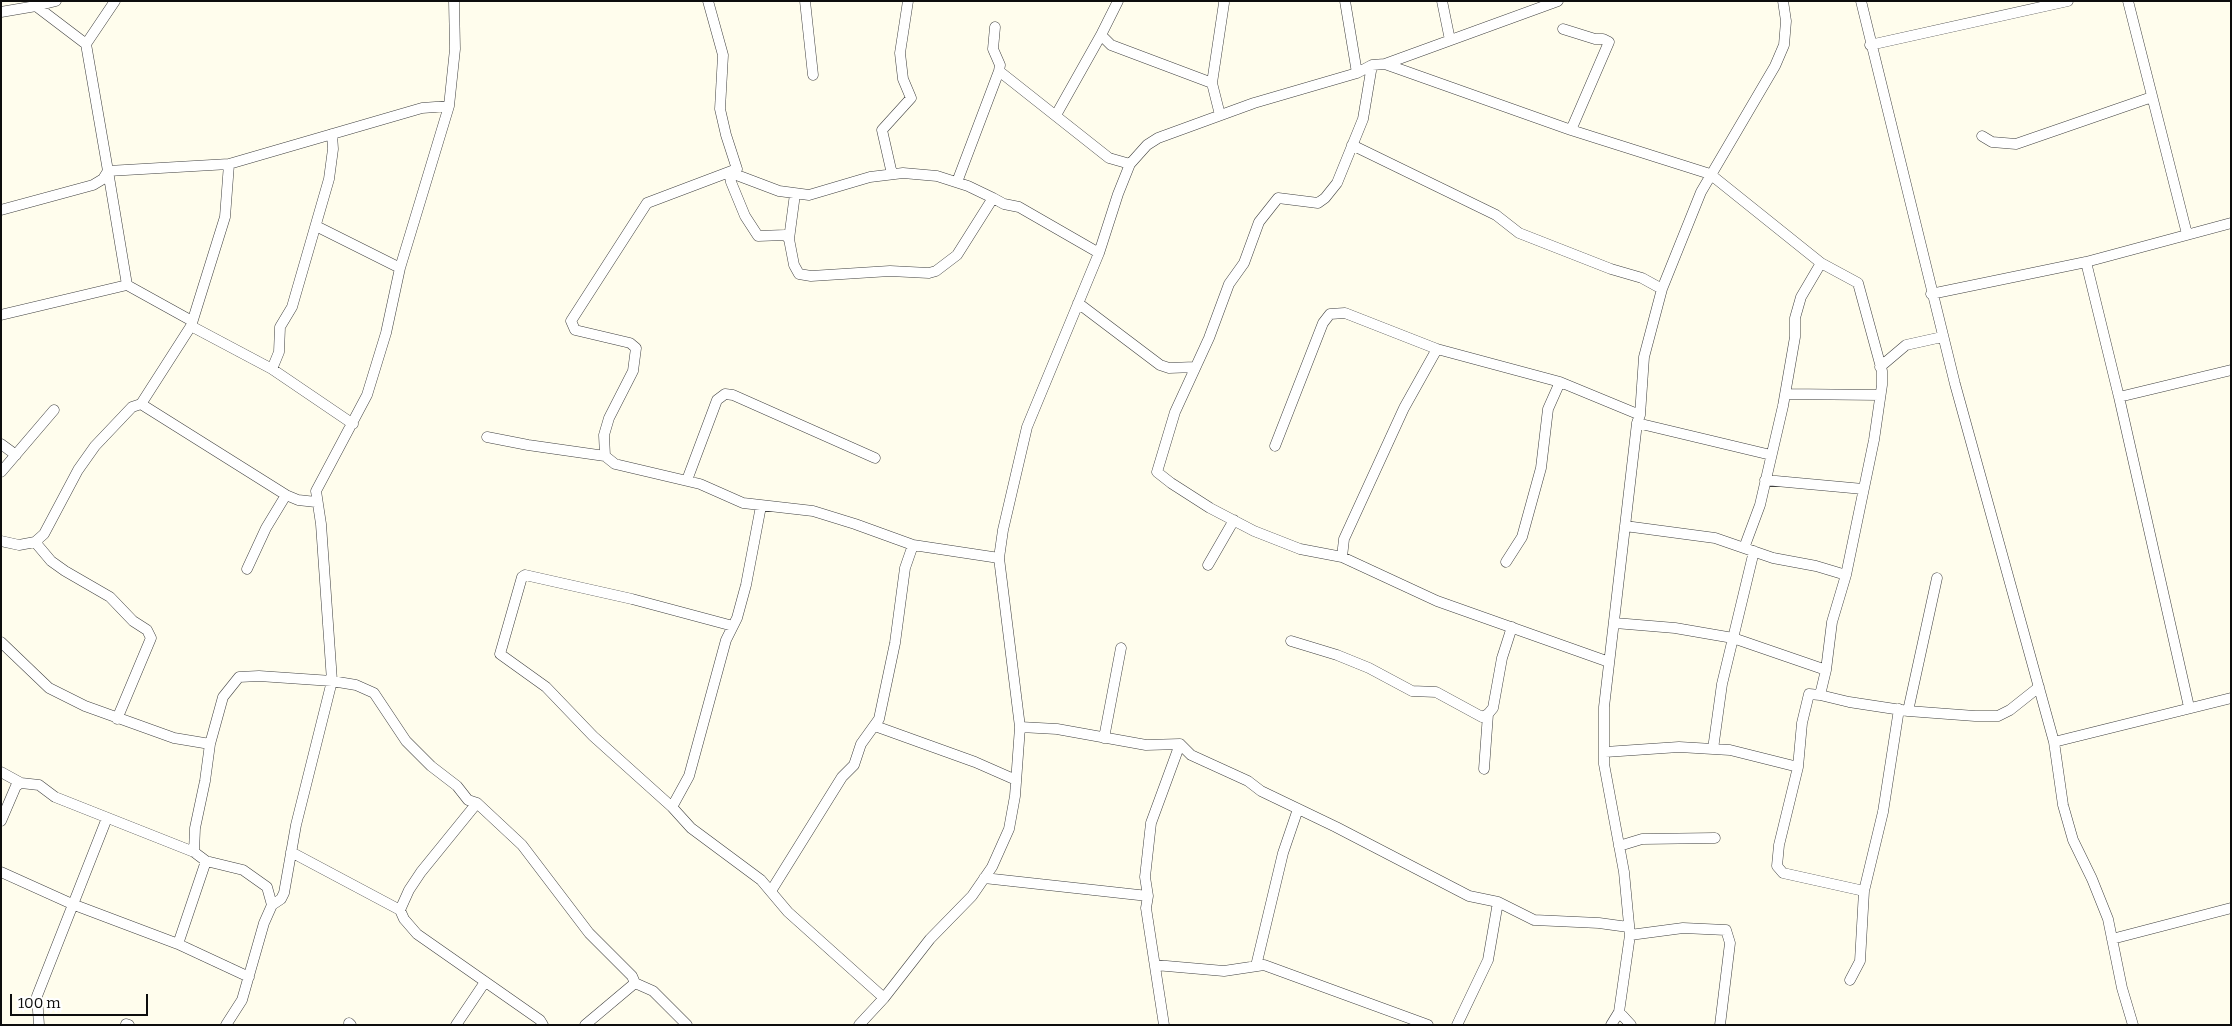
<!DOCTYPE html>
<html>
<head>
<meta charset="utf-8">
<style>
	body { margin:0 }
	#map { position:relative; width:2232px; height:1026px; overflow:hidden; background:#fffded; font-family:Bitter,serif }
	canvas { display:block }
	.frame { position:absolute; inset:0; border:2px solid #0d0d0d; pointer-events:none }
	.scale { position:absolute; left:10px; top:994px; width:138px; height:22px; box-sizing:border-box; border:2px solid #0d0d0d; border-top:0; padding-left:6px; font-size:15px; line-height:18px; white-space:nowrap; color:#0d0d0d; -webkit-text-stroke:4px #fff; paint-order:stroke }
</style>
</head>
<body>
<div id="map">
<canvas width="2232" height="1026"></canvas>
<div class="frame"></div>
<div class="scale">100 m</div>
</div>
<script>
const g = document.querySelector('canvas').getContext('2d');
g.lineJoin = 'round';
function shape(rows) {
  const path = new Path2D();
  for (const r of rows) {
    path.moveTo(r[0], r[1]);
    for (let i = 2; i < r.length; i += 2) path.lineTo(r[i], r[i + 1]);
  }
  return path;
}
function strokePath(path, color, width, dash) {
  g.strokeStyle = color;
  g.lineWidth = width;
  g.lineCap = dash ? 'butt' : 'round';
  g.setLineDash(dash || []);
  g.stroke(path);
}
const minor = shape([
	[708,1,723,55,720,109,726,135,737,169,730,177,731,182,745,216,758,236,785,235,789,239,794,265,799,274,811,276,890,271,929,273,936,271,957,255,993,198,1004,204,1019,207,1099,253],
	[805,1,813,75],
	[1118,1,1101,35,1111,45,1212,83,1220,115],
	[1345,1,1357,73],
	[1442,1,1450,40],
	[1861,1,1955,384,2054,742,2063,805,2073,840,2092,879,2108,919,2122,988,2133,1025],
	[2128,1,2187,234],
	[36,6,56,1],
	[1,12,36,6,86,44,108,171,229,164,422,108,449,106],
	[995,27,993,49,1000,65,999,71,1109,158,1130,164],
	[1563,29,1595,39,1603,39,1609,42,1571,130],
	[86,44,115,1],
	[1870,45,2068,1],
	[1385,64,1571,130,1710,174,1821,263,1858,283,1882,371,1882,385,1874,440,1846,575,1832,622,1826,670,1820,695,1849,702,1908,711,1975,716,1998,716,2010,710,2039,687],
	[1372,65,1363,119,1337,183,1325,198,1318,203,1278,198,1259,222,1244,263,1229,284,1209,338,1175,412,1157,472,1171,483,1210,508,1254,531,1300,549,1342,557,1437,601,1609,662],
	[1212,83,1224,3],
	[1056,115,1101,35],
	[1982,136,1992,142,2016,144,2152,97],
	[1352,145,1496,215,1519,233,1611,269,1642,278,1662,289],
	[737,169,647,203,571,321,575,330,630,343,636,348,633,371,609,418,604,435,605,456,615,464,700,484,743,503,813,511,855,524,913,545,999,558],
	[734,174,779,191,809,195,870,177,903,173,937,176,968,186,993,198],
	[892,174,882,130,911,98,903,79,900,53,908,1],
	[957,182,999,71],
	[1,210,93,185,103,179,108,171,127,285,192,321],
	[316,226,400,268],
	[789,239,795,194],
	[2086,262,2119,397],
	[1931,294,2086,262,2231,223],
	[1078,303,1160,365,1169,368,1195,367],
	[1,315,127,285],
	[191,326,272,369,353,424],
	[1880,367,1906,345,1942,337],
	[272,369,279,352,280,327,292,307,329,179,333,149,332,134],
	[1785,394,1880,395],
	[141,404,191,326,225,217,229,164],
	[1637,423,1771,455],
	[487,437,528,445,605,456],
	[1,444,16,455],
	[1275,446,1323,323,1330,314,1345,313,1437,349,1560,382,1640,415],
	[1,472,54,410],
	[687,480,717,400,725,394,733,395,875,458],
	[1765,480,1863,489],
	[1625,526,1715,538,1773,558,1816,566,1846,575],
	[1,541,19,545,35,542,44,534,78,470,95,446,132,407,141,404,286,495,298,500,316,502],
	[35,542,51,561,65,571,110,597,133,621,147,630,151,638,117,719],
	[1744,548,1760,505,1783,406,1795,337,1795,318,1801,297,1821,263],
	[1342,557,1344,539,1404,408,1437,349],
	[1506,562,1522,537,1541,468,1548,409,1560,382],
	[1208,565,1234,520],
	[247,569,266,528,286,495],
	[1615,623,1675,628,1733,638,1826,670],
	[733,626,632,599,525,575,522,577,500,654,546,687,593,736,672,807,691,828,761,880,788,912,884,998],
	[1291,641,1337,655,1369,668,1412,691,1436,692,1482,717,1488,714,1493,708,1502,658,1512,627],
	[1,642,49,688,85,706,174,738,210,744],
	[1820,695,1809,694,1802,723,1798,767,1779,845,1777,866,1783,873,1864,891],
	[2189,707,2119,397,2231,370],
	[1908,711,1937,578],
	[875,726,975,762,1016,780],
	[1020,727,1057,729,1146,745,1180,744,1191,755,1248,781,1261,791,1336,827,1469,896,1498,902,1534,920,1599,923,1628,927],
	[1104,738,1121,648],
	[2054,742,2231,698],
	[1713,749,1722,684,1754,551],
	[1605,752,1679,747,1730,750,1798,767],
	[1484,769,1488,714],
	[1,772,21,783],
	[477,803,522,845,589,933,632,976,635,983,585,1025],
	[672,807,689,776,726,640,737,618,746,585,761,506],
	[1,821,16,786,21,783,39,785,55,797,194,852,206,861,243,870,267,887,272,905],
	[1619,846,1642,839,1715,838],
	[194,852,195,828,205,781,210,744,223,697,239,677,259,676,332,681,356,685,374,693,406,741,431,766,457,786,468,800,477,803,421,872,409,890,400,910,404,919,417,934,540,1020,543,1025],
	[291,852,400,910],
	[1,872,72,904,178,944,249,977],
	[984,878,1148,896],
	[771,891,842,777,854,765,861,744,879,719,895,643,905,568,913,545],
	[1630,935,1683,928,1726,930,1730,943,1720,1025],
	[2112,939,2231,908],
	[178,944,206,861],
	[1155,965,1224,971,1264,965,1428,1025],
	[1256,966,1283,853,1298,809],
	[1850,980,1860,961,1864,891,1883,812,1899,709],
	[635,983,653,991,687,1025],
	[1619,1012,1631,1025],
	[349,1023,351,1025],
	[126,1024,129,1025],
	[39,1025,37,996,107,818],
	[226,1025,242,1000,264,923,272,905,281,899,284,893,296,825,332,681,321,524,316,491,367,395,386,333,400,268,449,106,455,49,454,1],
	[456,1025,485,982],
	[859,1025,884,998,930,939,972,896,992,867,1009,829,1015,796,1020,727,999,558,1003,530,1027,427,1099,253,1118,194,1130,164,1147,145,1158,138,1254,103,1357,73,1372,65,1385,64,1558,1],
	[1164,1025,1146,908,1148,896,1145,877,1151,823,1180,744],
	[1457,1025,1488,960,1498,902],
	[1611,1025,1619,1012,1630,935,1624,872,1604,764,1604,707,1637,423,1640,415,1644,357,1662,289,1701,192,1775,66,1784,45,1786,21,1783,1]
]);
strokePath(minor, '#404040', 11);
strokePath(minor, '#fff', 10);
</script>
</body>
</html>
